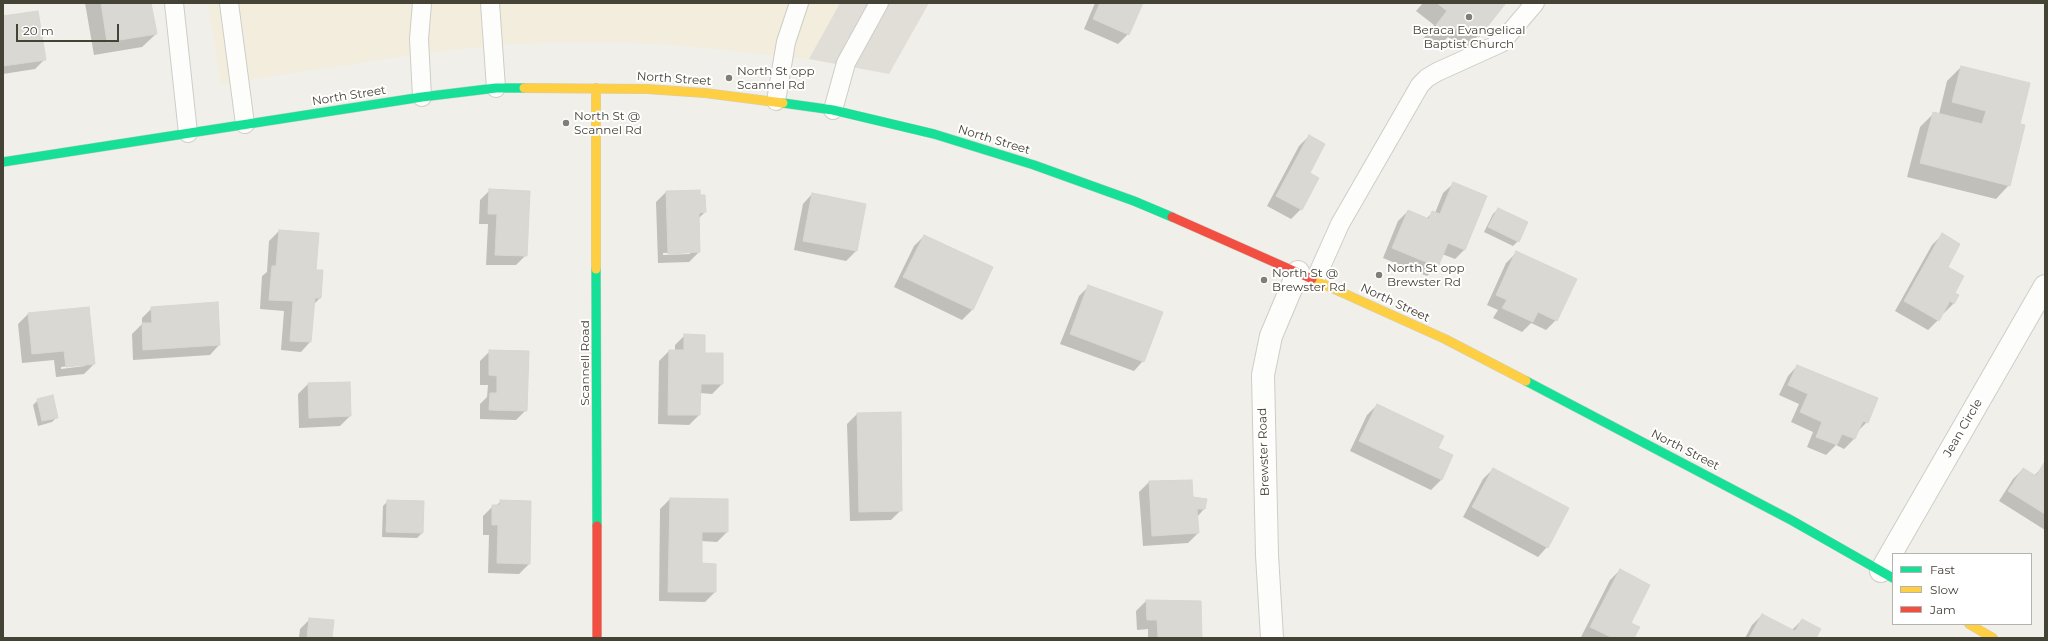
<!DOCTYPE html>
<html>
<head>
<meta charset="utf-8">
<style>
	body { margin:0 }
	#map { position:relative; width:2048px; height:641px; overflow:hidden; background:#f0efe9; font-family:Montserrat,sans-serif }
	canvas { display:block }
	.frame { position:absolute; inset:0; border:4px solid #454236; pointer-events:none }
	.legend { position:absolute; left:1892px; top:553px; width:140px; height:72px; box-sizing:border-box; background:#fff; border:1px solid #b5b3af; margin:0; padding:5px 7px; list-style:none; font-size:12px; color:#454236 }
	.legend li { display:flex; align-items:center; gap:8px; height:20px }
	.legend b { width:20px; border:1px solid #b5b3af }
	.scale { position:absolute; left:16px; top:24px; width:103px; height:18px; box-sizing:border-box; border:2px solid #454236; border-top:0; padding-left:5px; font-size:12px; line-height:14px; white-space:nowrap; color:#454236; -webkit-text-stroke:3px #fff; paint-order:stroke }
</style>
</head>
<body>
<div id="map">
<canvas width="2048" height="641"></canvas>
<div class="frame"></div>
<ul class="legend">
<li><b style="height:5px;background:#16e098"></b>Fast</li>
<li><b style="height:5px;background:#ffcf43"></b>Slow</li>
<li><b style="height:5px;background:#f24e42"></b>Jam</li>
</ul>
<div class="scale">20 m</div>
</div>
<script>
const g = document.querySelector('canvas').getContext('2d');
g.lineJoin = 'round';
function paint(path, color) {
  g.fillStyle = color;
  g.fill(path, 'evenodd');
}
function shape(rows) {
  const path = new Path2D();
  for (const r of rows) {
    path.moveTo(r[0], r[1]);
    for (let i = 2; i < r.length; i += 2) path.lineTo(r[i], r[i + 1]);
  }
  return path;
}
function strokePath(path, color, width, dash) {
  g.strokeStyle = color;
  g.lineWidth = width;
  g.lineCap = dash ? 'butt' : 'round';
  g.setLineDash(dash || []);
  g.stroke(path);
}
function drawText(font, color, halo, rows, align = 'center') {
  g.font = font + ' Montserrat,sans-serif';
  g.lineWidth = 4;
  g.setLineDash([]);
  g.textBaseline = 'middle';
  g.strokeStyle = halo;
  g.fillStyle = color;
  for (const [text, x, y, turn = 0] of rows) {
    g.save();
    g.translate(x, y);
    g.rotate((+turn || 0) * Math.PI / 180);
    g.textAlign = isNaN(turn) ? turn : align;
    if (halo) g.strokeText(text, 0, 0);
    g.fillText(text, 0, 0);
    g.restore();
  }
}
paint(shape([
	[208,3,840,3,809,59,676,45,632,43,541,43,498,45,424,53,221,84]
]), '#f2eddc');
paint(shape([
	[840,3,929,3,889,74,809,59]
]), '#e0ded7');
paint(shape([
	[85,3,150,3,156,34,142,47,94,55],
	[1095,3,1142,3,1128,34,1118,44,1084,29],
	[1423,3,1505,3,1478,36,1464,50,1448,37,1436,49,1423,39,1434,25,1416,11],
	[3,17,44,60,35,69,3,74],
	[1961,67,2019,124,2009,185,1996,199,1907,177,1920,127,1934,113,1939,114,1947,81],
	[1309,136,1301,209,1291,219,1267,206,1299,146],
	[1453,184,1465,249,1455,259,1442,254,1437,267,1427,276,1383,258,1398,221,1408,211,1426,219,1433,212,1435,213,1443,193],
	[490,190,526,255,516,265,486,265,488,224,479,224,480,200],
	[666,192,705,212,698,219,699,252,689,262,658,263,656,202],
	[690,252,690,254,663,255,663,253],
	[812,194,856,251,846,261,794,250,803,204],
	[1498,209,1518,241,1513,246,1484,232,1493,214],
	[279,231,315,271,322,271,320,298,313,305,310,342,301,352,281,350,284,311,260,309,262,276,267,272,269,241],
	[1942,235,1946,267,1953,293,1954,303,1944,313,1942,312,1938,320,1928,330,1895,311,1932,245],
	[924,236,992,268,972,310,962,320,894,287,914,246],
	[1516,253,1556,320,1546,330,1531,323,1522,332,1493,318,1498,310,1487,305,1506,263],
	[1089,286,1143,361,1134,371,1060,344,1079,296],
	[88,308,94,364,84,374,56,377,54,360,22,363,18,324,28,314],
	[85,364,85,366,61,369,61,367],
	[152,308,219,345,210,355,133,360,132,334,142,324,142,318],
	[685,335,722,384,712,394,700,393,699,415,689,425,658,424,659,361,669,351,675,351,675,345],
	[490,351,526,410,516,420,480,419,480,404,487,397,488,385,480,385,480,361],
	[1797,366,1867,422,1857,432,1854,439,1844,449,1836,445,1826,455,1807,447,1813,432,1791,422,1799,404,1779,395,1788,376],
	[349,383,350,416,340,426,299,428,298,394,308,384],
	[38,400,57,417,52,422,38,426,33,405],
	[1377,405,1437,449,1452,456,1441,480,1431,490,1350,451,1367,415],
	[857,414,901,510,891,520,850,521,847,424],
	[2045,464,2045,530,1999,501,2013,479,2023,469,2034,476],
	[1493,469,1547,547,1538,557,1463,517,1483,479],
	[1191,481,1192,498,1204,509,1197,517,1198,533,1188,543,1143,546,1139,492,1149,482],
	[670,499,727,532,717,542,701,541,701,564,715,592,705,602,659,601,660,509],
	[388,501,422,533,417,538,382,537,383,506],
	[501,501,529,564,519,574,488,573,489,535,483,535,483,516,493,506,496,506],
	[1620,570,1633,638,1581,637,1610,580],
	[1146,601,1201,638,1148,638,1148,629,1137,630,1136,611],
	[1762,615,1792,630,1802,620,1815,638,1745,638,1752,625],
	[310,619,331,638,299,638,300,629]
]), '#0003');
const building = shape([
	[101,3,151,3,157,34,107,42,101,3],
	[1100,3,1143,3,1129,35,1093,19,1100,3],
	[1437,3,1506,3,1479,37,1461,23,1450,36,1436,25,1447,11,1437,3],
	[38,11,46,60,3,66,3,16,38,11],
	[1961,66,2030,83,2020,124,2025,125,2010,186,1920,163,1933,112,1982,124,1986,111,1952,102,1961,66],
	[1309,135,1325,144,1310,173,1319,178,1302,210,1276,196,1309,135],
	[1453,182,1487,196,1465,250,1448,243,1438,267,1392,248,1408,210,1429,219,1432,211,1440,214,1453,182],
	[489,189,530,191,527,256,495,255,497,214,488,214,489,189],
	[700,190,700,195,705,195,706,212,699,213,700,252,668,254,666,191,700,190],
	[812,193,866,204,857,251,803,241,812,193],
	[1498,208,1528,222,1519,242,1488,227,1498,208],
	[279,230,319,233,316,270,323,270,321,298,315,298,311,342,290,341,293,301,269,300,272,266,276,266,279,230],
	[1942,233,1960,244,1948,267,1964,276,1955,293,1959,295,1954,304,1950,301,1939,321,1904,301,1942,233],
	[924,235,993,267,973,310,903,277,924,235],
	[1516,251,1577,279,1557,321,1538,312,1533,322,1502,308,1507,300,1496,295,1516,251],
	[1088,285,1163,312,1144,362,1070,334,1088,285],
	[218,302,220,345,143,350,142,323,152,323,151,307,218,302],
	[89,307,95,364,66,367,64,351,32,354,28,313,89,307],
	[684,334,705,335,705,353,723,353,723,384,701,384,700,415,668,415,669,350,684,350,684,334],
	[489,350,529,351,527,411,489,410,490,393,497,393,497,376,489,375,489,350],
	[1797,365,1878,398,1868,423,1863,421,1855,439,1842,434,1837,445,1816,437,1822,422,1800,412,1808,394,1788,385,1797,365],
	[350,382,351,416,309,418,308,383,350,382],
	[53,395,58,418,42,421,37,399,53,395],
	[1377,404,1444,436,1438,448,1453,455,1442,480,1359,441,1377,404],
	[901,412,902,511,859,512,857,413,901,412],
	[2044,463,2045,463,2045,514,2008,491,2023,468,2036,476,2044,463],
	[1493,468,1569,508,1548,548,1472,507,1493,468],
	[1192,480,1193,497,1207,499,1205,509,1197,509,1199,533,1152,536,1149,481,1192,480],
	[670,498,728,499,728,532,702,532,702,563,716,564,716,592,668,592,670,498],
	[387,500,424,501,423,533,386,532,387,500],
	[500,500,531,501,530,564,497,563,498,525,492,525,492,505,500,505,500,500],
	[1620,569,1650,585,1631,623,1640,627,1634,638,1613,638,1590,627,1620,569],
	[1146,600,1201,601,1202,638,1145,638,1158,638,1157,620,1147,620,1146,600],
	[1762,614,1795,631,1802,619,1821,629,1816,638,1749,638,1762,614],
	[309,618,334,620,332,638,307,638,309,618]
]);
paint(building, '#d9d8d2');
strokePath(building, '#d8d6cf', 1);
const lane = shape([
	[174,3,188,133],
	[229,3,245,124],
	[490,3,496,88],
	[422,97,419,39,422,3],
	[776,101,786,42,799,3],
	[833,110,846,63,879,3],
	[1315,280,1340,224,1420,85,1427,78,1437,72,1501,43,1535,3]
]);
const street = shape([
	[1881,571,2045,286],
	[1272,638,1267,555,1263,375,1271,336,1298,272]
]);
const fast = shape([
	[783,103,833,110,934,134,1034,165,1134,201,1172,217],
	[3,162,422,97,496,88,524,88],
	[596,269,597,526],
	[1526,381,1791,520,1893,578]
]);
const slow = shape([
	[524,88,647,89,705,93,783,103],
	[596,88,596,269],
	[1312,279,1445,339,1526,381],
	[1969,624,1993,638]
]);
const jam = shape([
	[1172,217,1312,279],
	[597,526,597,638]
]);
strokePath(lane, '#cecdc7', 20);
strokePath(street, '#cecdc7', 24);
strokePath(fast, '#cecec1', 10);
strokePath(slow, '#cecec1', 10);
strokePath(jam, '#cecec1', 10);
strokePath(lane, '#fdfdfc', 18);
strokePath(street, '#fdfdfc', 22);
strokePath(fast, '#16e098', 9);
strokePath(slow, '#ffcf43', 9);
strokePath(jam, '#f24e42', 9);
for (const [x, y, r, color] of [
	[1469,17,4,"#817f75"],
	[729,78,4,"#817f75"],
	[566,123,4,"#817f75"],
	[1379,275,4,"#817f75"],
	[1264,280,4,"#817f75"]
]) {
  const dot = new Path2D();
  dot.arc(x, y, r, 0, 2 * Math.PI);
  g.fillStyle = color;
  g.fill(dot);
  strokePath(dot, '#fff', 1.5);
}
drawText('12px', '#454236', '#fff', [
	["Beraca Evangelical",1469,30,"center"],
	["Baptist Church",1469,44,"center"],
	["North St opp",737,71],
	["Scannel Rd",737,85],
	["North St @",574,116],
	["Scannel Rd",574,130],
	["North St opp",1387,268],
	["Brewster Rd",1387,282],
	["North St @",1272,273],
	["Brewster Rd",1272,287]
], 'left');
drawText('12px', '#454236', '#fff', [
	["North Street",674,79,4],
	["North Street",349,96,-9],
	["North Street",994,140,17],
	["North Street",1395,303,25],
	["Scannell Road",585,363,-90],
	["Jean Circle",1963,428,-60],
	["North Street",1685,450,27],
	["Brewster Road",1264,452,-92]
]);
</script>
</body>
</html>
